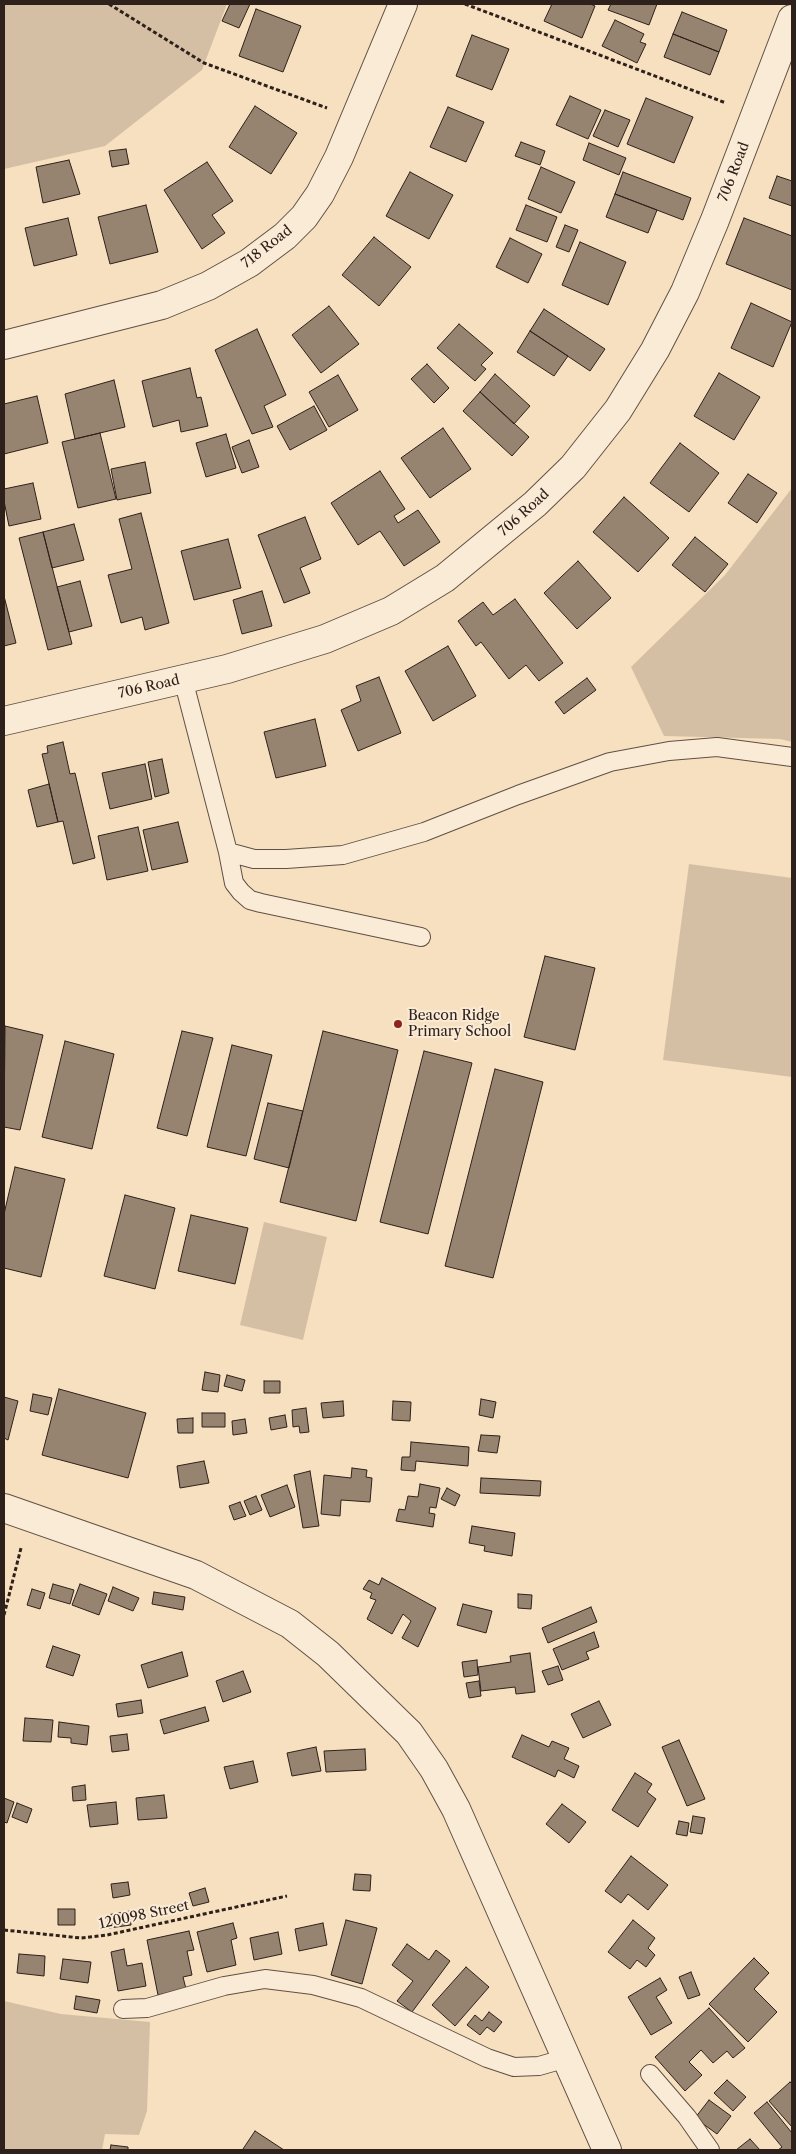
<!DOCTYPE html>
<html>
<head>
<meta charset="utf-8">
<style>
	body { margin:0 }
	#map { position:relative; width:796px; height:2154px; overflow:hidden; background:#f7e0c0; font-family:"Libre Caslon Text",serif }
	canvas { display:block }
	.frame { position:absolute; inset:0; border:5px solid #2e201a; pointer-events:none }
</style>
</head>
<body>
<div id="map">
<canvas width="796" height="2154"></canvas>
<div class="frame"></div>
</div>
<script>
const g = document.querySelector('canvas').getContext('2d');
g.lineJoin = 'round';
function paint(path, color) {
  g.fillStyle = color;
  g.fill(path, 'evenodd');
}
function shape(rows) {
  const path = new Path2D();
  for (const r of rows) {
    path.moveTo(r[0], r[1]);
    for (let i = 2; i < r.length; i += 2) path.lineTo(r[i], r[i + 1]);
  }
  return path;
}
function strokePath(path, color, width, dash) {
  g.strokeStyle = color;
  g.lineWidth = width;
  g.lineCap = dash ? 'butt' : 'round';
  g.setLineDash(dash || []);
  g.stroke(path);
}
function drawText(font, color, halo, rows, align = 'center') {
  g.font = font + ' "Libre Caslon Text",serif';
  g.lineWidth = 4;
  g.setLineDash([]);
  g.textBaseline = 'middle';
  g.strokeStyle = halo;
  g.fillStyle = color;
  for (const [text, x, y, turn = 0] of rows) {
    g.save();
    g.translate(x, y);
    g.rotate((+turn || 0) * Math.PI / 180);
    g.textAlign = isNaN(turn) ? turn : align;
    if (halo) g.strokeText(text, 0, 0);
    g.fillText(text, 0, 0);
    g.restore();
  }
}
paint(shape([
	[4,4,227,4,202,70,105,146,4,169],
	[792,488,792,742,780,739,664,736,631,667,725,575],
	[689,864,792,878,792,1077,663,1060],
	[264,1222,327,1237,303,1340,240,1325],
	[4,2001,61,2014,150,2022,147,2111,139,2135,105,2134,102,2150,4,2150]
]), '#d5bfa4');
const building = shape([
	[230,4,250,4,239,28,222,21,230,4],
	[552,4,590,4,595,6,582,38,544,21,552,4],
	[611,4,657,4,649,25,608,10,611,4],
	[256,9,301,26,283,72,239,56,256,9],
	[682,12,727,30,719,52,673,34,682,12],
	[615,20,644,34,640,42,646,44,637,63,602,46,615,20],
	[673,34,719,52,710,75,664,57,673,34],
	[472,35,509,49,492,90,456,76,472,35],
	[570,96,601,110,588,139,556,125,570,96],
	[646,98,693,117,674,163,627,144,646,98],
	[255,106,297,133,271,174,229,147,255,106],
	[448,107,484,122,466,162,430,147,448,107],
	[605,110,630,120,618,147,593,136,605,110],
	[521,142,545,151,540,165,515,156,521,142],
	[589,143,626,158,619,175,583,160,589,143],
	[126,149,129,164,112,167,109,151,126,149],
	[69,160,80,194,43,203,36,167,69,160],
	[207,162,233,201,212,215,225,233,202,249,164,190,207,162],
	[541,167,575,182,561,213,528,199,541,167],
	[410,172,453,195,429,239,386,216,410,172],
	[623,172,691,198,683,220,615,194,623,172],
	[777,176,792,181,792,206,769,198,777,176],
	[615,194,657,210,648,233,606,217,615,194],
	[146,205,158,252,110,264,98,217,146,205],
	[526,205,557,217,547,242,516,230,526,205],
	[68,218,77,255,34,266,25,228,68,218],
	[744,218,792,236,792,290,726,264,744,218],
	[565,225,578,230,569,252,556,247,565,225],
	[374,237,411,267,379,306,342,275,374,237],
	[510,238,542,254,528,283,496,267,510,238],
	[580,242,626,262,608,305,562,285,580,242],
	[751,303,792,322,773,367,731,348,751,303],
	[329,306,359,344,321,373,292,335,329,306],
	[544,309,605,349,590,371,530,331,544,309],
	[459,324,493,353,481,365,486,369,475,381,437,348,459,324],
	[257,329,286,395,264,406,273,427,252,434,215,350,257,329],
	[530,331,568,356,554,376,517,352,530,331],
	[427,364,449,388,434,403,411,379,427,364],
	[190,368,197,398,201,397,208,426,181,432,179,420,153,427,142,381,190,368],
	[719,373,760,397,734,440,694,416,719,373],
	[495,374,530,406,514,424,480,392,495,374],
	[338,375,358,410,329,427,309,392,338,375],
	[114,380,125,427,75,439,65,394,114,380],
	[480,392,529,437,512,456,463,411,480,392],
	[37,396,48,443,4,454,4,404,37,396],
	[314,406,327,430,290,450,277,426,314,406],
	[443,428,471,469,430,498,401,458,443,428],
	[100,433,116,499,78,508,62,442,100,433],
	[226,434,236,468,206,477,196,443,226,434],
	[249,440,259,467,242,473,232,447,249,440],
	[680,443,719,473,689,512,650,483,680,443],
	[145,462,151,493,117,500,111,469,145,462],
	[380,471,405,509,394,516,398,523,418,510,440,542,404,566,380,531,358,545,331,503,380,471],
	[748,474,777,493,757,523,728,503,748,474],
	[33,483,41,519,9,526,4,501,4,489,33,483],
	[624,497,669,538,638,572,593,532,624,497],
	[141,513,169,623,145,630,142,617,121,623,108,575,132,569,119,519,141,513],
	[305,517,321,559,300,568,310,593,284,603,258,535,305,517],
	[74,524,84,560,52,568,43,532,74,524],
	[43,532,72,644,48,650,19,538,43,532],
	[695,537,728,564,705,592,672,565,695,537],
	[228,539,241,588,194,600,181,551,228,539],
	[578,561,611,598,577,629,544,593,578,561],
	[80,581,92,626,69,632,57,587,80,581],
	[262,591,272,626,242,634,233,600,262,591],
	[4,596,16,643,4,646,4,596],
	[515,599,563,663,539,681,526,665,509,679,481,642,476,646,458,621,483,602,493,615,515,599],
	[448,646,476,696,433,721,405,671,448,646],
	[379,677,401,733,358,751,341,710,361,701,356,686,379,677],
	[587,678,596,690,564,714,555,702,587,678],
	[315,719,326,766,276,778,264,732,315,719],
	[63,742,70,774,75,773,95,858,73,864,63,821,58,822,42,754,48,753,47,746,63,742],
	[162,759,169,793,155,797,148,762,162,759],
	[145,764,152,799,110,809,102,773,145,764],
	[49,784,58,822,37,827,28,790,49,784],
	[178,822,188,862,152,870,143,830,178,822],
	[138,827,148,871,107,880,98,836,138,827],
	[545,956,595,968,575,1050,524,1037,545,956],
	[5,1026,43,1035,20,1130,4,1127,5,1026],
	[182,1031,213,1038,187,1136,157,1128,182,1031],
	[323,1031,398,1050,356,1221,280,1202,323,1031],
	[65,1041,114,1054,92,1149,42,1137,65,1041],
	[232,1045,272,1055,246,1156,207,1147,232,1045],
	[424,1051,472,1063,428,1234,380,1222,424,1051],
	[495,1069,543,1082,493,1278,445,1266,495,1069],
	[268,1103,303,1111,289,1168,254,1159,268,1103],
	[15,1167,65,1179,41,1277,4,1268,4,1214,15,1167],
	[125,1195,175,1208,155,1289,104,1276,125,1195],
	[191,1215,248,1228,235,1284,178,1271,191,1215],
	[205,1372,220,1375,218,1392,202,1390,205,1372],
	[227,1375,245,1380,242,1391,224,1386,227,1375],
	[264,1381,280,1381,280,1393,264,1393,264,1381],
	[59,1389,146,1413,128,1478,42,1455,59,1389],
	[33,1394,52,1398,48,1415,30,1411,33,1394],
	[4,1397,18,1401,8,1440,4,1438,4,1397],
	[481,1399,496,1402,493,1418,479,1415,481,1399],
	[343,1401,344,1416,323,1418,321,1403,343,1401],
	[393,1401,411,1402,410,1421,392,1420,393,1401],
	[306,1408,309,1432,300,1433,299,1426,293,1427,292,1410,306,1408],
	[202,1413,225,1413,225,1427,202,1427,202,1413],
	[285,1415,287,1427,271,1430,269,1418,285,1415],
	[193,1418,193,1433,178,1433,177,1419,193,1418],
	[245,1419,247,1433,233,1435,232,1421,245,1419],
	[481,1435,500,1436,497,1453,478,1451,481,1435],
	[411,1442,469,1447,468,1466,416,1461,415,1471,401,1470,402,1457,410,1457,411,1442],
	[204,1461,209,1483,180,1488,177,1466,204,1461],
	[352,1468,367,1470,366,1477,372,1478,370,1502,341,1500,340,1516,321,1514,324,1475,351,1478,352,1468],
	[310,1471,319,1526,303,1528,294,1475,310,1471],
	[481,1478,541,1481,540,1496,480,1493,481,1478],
	[420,1484,440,1488,436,1508,430,1507,429,1513,435,1514,433,1527,396,1521,399,1509,405,1510,408,1496,418,1497,420,1484],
	[287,1485,295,1507,270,1517,261,1495,287,1485],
	[447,1488,460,1495,455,1506,441,1499,447,1488],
	[256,1496,262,1510,250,1515,244,1501,256,1496],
	[240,1502,246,1516,234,1520,229,1506,240,1502],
	[472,1526,515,1533,512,1556,484,1551,485,1546,469,1543,472,1526],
	[382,1578,436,1608,418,1647,402,1638,411,1621,403,1614,392,1634,367,1619,376,1600,370,1598,372,1593,363,1589,369,1580,379,1585,382,1578],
	[53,1584,74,1590,70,1604,49,1598,53,1584],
	[80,1584,107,1594,99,1615,72,1605,80,1584],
	[113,1587,139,1598,133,1611,108,1601,113,1587],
	[32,1589,45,1593,40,1609,27,1605,32,1589],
	[154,1592,185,1597,183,1610,152,1604,154,1592],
	[518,1594,532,1595,531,1609,518,1608,518,1594],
	[463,1604,492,1611,486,1633,457,1625,463,1604],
	[591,1607,597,1622,548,1643,542,1628,591,1607],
	[594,1632,599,1647,586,1652,589,1659,562,1670,553,1649,594,1632],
	[53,1646,80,1655,73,1676,46,1667,53,1646],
	[182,1652,188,1676,148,1688,141,1665,182,1652],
	[530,1653,535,1692,516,1694,515,1687,481,1691,478,1667,511,1662,510,1656,530,1653],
	[477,1660,478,1675,464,1677,462,1662,477,1660],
	[558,1666,563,1680,548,1685,542,1671,558,1666],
	[243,1671,251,1692,223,1702,216,1681,243,1671],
	[479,1681,481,1696,469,1698,466,1683,479,1681],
	[141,1700,143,1713,118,1717,116,1704,141,1700],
	[599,1701,611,1725,583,1738,571,1714,599,1701],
	[205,1707,209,1721,164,1734,160,1720,205,1707],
	[25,1718,53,1720,51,1742,23,1741,25,1718],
	[59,1722,89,1726,87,1745,71,1743,71,1738,58,1737,59,1722],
	[127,1734,129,1750,112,1752,110,1736,127,1734],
	[522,1735,549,1747,552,1741,569,1748,564,1759,579,1766,574,1778,558,1770,555,1777,512,1757,522,1735],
	[679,1740,705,1799,687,1806,662,1747,679,1740],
	[316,1747,321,1771,292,1776,287,1753,316,1747],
	[365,1749,366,1770,326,1772,324,1751,365,1749],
	[253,1761,258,1782,230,1789,224,1767,253,1761],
	[635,1773,652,1784,647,1792,656,1799,638,1827,612,1810,635,1773],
	[85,1785,86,1800,73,1801,72,1787,85,1785],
	[164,1795,167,1818,138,1820,136,1798,164,1795],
	[4,1798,14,1802,7,1823,4,1822,4,1798],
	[116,1802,118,1824,90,1827,87,1805,116,1802],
	[17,1803,32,1809,27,1823,12,1817,17,1803],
	[562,1804,586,1822,569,1843,546,1824,562,1804],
	[693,1816,705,1818,702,1834,690,1832,693,1816],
	[679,1821,689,1823,687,1836,676,1834,679,1821],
	[631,1856,668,1885,648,1910,628,1894,621,1903,605,1891,631,1856],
	[355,1874,371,1875,370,1891,353,1890,355,1874],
	[128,1882,130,1895,113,1898,111,1884,128,1882],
	[205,1888,209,1902,193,1906,189,1893,205,1888],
	[58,1909,75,1909,75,1925,58,1925,58,1909],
	[130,1911,131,1925,109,1928,107,1915,130,1911],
	[346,1920,377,1928,362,1984,331,1975,346,1920],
	[633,1920,655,1938,648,1948,655,1955,646,1967,637,1960,630,1969,608,1952,633,1920],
	[233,1923,237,1938,231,1940,236,1965,207,1972,197,1932,233,1923],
	[323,1923,327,1945,299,1951,295,1929,323,1923],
	[189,1931,194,1950,187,1951,192,1975,183,1977,186,1989,158,1995,147,1940,189,1931],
	[278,1932,282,1954,254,1960,250,1938,278,1932],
	[407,1944,429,1960,436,1950,450,1961,412,2012,397,2001,413,1981,392,1965,407,1944],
	[124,1949,127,1966,142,1963,146,1986,118,1991,111,1952,124,1949],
	[19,1954,45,1956,44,1976,17,1973,19,1954],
	[754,1958,769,1973,754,1989,777,2012,748,2042,709,2004,754,1958],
	[63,1959,91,1962,88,1983,60,1979,63,1959],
	[466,1967,489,1987,455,2026,432,2005,466,1967],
	[691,1972,700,1995,688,1999,679,1977,691,1972],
	[660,1978,667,1990,656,1997,672,2023,651,2035,628,1997,660,1978],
	[76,1996,100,2000,97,2013,74,2009,76,1996],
	[709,2008,745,2048,733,2058,727,2051,713,2063,701,2050,689,2062,702,2075,685,2091,655,2057,709,2008],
	[489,2012,502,2022,494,2032,487,2027,480,2035,467,2025,475,2015,482,2021,489,2012],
	[727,2080,746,2097,733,2111,714,2093,727,2080],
	[790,2082,792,2084,792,2127,769,2101,790,2082],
	[709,2100,731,2116,717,2134,695,2118,709,2100],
	[767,2102,792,2133,792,2150,778,2150,782,2147,754,2113,767,2102],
	[255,2131,284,2150,245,2150,243,2149,255,2131],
	[750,2139,760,2150,736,2150,750,2139],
	[111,2145,128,2147,128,2150,110,2150,111,2145]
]);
paint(building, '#978470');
strokePath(building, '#2e201a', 1);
const lane = shape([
	[183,679,228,852,234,883,241,892,250,900,261,903,421,937],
	[228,852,254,859,286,859,343,855,424,832,518,795,610,762,669,751,717,747,792,757],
	[123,2009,147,2008,224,1986,265,1979,313,1985,361,1998,487,2058,514,2067,539,2066,567,2058],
	[650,2074,687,2117,710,2150]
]);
const street = shape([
	[4,345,162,305,208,286,249,263,285,236,304,217,320,194,339,157,403,4],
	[4,721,227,669,325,639,391,611,445,578,535,504,573,467,618,410,655,350,685,292,715,220,792,19],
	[4,1508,196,1575,290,1624,328,1654,409,1733,434,1769,456,1809,607,2150]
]);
strokePath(lane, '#605044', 20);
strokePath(street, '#605044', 30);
strokePath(shape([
	[109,4,204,63,327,108],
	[465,4,726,103],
	[4,1615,21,1548],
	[4,1930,81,1938,107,1935,287,1896]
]), '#2e201a', 3, [4, 2.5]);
strokePath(lane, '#faebd6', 18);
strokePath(street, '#faebd6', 28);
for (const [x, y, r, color] of [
	[398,1024,5,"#8f2418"]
]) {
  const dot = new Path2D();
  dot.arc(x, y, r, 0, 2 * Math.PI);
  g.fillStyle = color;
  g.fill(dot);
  strokePath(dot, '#faebd6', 2);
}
drawText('14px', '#2e201a', '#faebd6', [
	["706 Road",734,172,-69],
	["718 Road",267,247,-38],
	["706 Road",524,513,-42],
	["706 Road",149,687,-13],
	["120098 Street",144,1915,-12]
]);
drawText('14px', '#2e201a', '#faebd6', [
	["Beacon Ridge",408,1016],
	["Primary School",408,1032]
], 'left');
</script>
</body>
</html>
